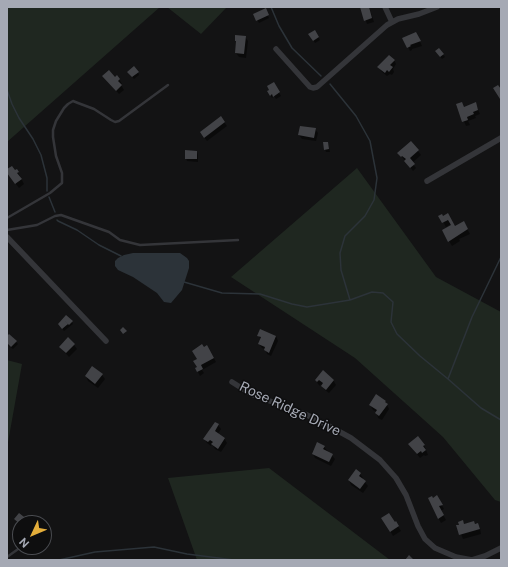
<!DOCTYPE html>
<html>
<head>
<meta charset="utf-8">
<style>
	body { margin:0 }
	#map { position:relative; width:508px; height:567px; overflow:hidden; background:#131314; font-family:"Public Sans",sans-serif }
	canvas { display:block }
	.frame { position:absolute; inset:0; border:8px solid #a5a9b4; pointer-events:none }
	.north { position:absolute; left:12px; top:515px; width:40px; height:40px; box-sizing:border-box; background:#0e0e0f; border:1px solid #4a4c51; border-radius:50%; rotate:226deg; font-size:11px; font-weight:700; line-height:16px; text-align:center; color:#a5a9b4 }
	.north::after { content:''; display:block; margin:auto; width:14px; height:18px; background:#e4ae3b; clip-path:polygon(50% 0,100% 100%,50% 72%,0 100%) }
</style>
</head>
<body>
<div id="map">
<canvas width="508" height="567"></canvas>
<div class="frame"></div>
<div class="north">N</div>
</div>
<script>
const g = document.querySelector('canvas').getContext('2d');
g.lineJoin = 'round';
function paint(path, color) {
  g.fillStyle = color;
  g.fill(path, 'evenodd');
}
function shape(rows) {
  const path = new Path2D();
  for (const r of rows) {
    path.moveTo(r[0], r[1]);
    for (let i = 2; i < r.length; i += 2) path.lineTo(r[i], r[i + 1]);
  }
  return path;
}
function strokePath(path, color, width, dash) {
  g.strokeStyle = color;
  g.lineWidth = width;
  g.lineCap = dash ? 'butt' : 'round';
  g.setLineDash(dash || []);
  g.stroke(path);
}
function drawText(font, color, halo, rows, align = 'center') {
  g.font = font + ' "Public Sans",sans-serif';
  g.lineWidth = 3;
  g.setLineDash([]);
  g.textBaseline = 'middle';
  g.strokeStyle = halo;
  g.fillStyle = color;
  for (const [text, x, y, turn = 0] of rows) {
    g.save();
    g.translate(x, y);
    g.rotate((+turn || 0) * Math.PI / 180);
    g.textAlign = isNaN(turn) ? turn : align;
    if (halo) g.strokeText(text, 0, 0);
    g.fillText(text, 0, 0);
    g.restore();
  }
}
paint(shape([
	[7,7,160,7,7,142],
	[167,7,227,7,201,34],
	[357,168,436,277,501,312,501,502,495,500,443,437,355,358,231,277],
	[7,360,22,364,7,448],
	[269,468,390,560,197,560,168,478]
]), '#1f2720');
paint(shape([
	[133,253,180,253,187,258,189,261,189,268,182,290,171,303,164,302,157,293,133,277,118,270,115,266,115,261,118,258,124,255]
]), '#2c3339');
paint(shape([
	[361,7,369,7,374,22,367,24],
	[265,9,269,18,259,23,254,14],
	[315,31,320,40,315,43,310,34],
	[236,36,245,37,248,41,246,58,239,57,236,53,237,44,236,41],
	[418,37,422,46,412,49,412,50,410,51,404,38],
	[439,50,445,57,442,59,438,54],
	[394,60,396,64,393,69,394,72,392,75,390,74,387,76,381,71,379,67],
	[138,72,139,75,134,79,130,74],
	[103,76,115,78,117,76,122,84,121,85,124,90,119,94],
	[274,84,281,96,276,99,274,96,272,98,268,91],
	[475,103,480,114,475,116,476,118,468,121,470,125,466,126,457,105,464,108],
	[224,122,227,126,207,141,203,136],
	[315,129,318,133,316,141,302,139,299,135],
	[411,142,421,155,412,163,416,168,413,171,399,153],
	[328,143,330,152,326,152,325,149],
	[197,152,198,155,198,162,187,161,186,158],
	[7,170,15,172,17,170,24,184,19,188,9,175],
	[448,214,455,227,464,223,470,234,459,239,460,241,452,246,443,231,452,226,451,224,446,227,440,216,442,217],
	[72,322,73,324,64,331,59,324],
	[9,335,18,344,13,349,7,344,7,338],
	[259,336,276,336,278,341,271,356,267,354,265,349,262,348,259,344,261,340],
	[74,345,77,349,69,357,60,347],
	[207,346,216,362,202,370,204,373,200,376,196,368,198,367,198,359,203,348],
	[323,371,333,380,336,385,329,393,325,390,321,384,320,386,318,384,316,380],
	[102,375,105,379,98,388,88,381,86,376],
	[385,401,389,409,382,420,378,418,377,412,373,410,370,405],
	[218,425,221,429,218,434,224,438,227,443,221,452,215,449,212,444,211,446,207,443,204,439],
	[424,445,428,455,425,456,424,455,420,458,412,448],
	[324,447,335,459,331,466,315,458,313,454],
	[360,474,363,478,362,479,368,486,363,493,351,485,349,480],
	[437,497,444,509,441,511,446,520,441,523,434,510,433,499],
	[383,518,396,523,401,531,393,536],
	[463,521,464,524,474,522,480,528,481,534,463,539,458,526,460,525]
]), '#0007');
strokePath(shape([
	[271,7,279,26,292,48,321,76],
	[330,84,356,116,370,141,377,178,374,200,365,216,345,236,340,253,341,270,350,300],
	[7,90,12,104,19,118,33,139,41,155,47,178,47,191],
	[49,197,55,212],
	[57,220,58,221,77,230,99,245,121,256],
	[184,282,222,293,260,294,292,304,307,307,350,300,372,292,383,293,393,302,391,322,397,334,420,356,448,379,481,408,501,420],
	[448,379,472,317,501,257],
	[59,560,95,552,154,547,187,554,234,560]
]), '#2c3339', 1.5);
paint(shape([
	[360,7,369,7,372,18,364,21],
	[266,8,269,15,256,21,253,14],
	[315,30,319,37,313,41,308,34],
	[416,32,421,41,410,45,411,46,407,48,402,38],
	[235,35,246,36,244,54,235,53,236,41,235,41],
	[439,48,444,54,440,57,435,51],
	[389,55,395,60,390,65,393,67,389,72,387,70,385,73,377,67],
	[134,66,139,72,132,77,127,72],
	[109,70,115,77,117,75,120,79,118,81,122,85,116,91,102,76],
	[274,82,280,92,273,97,272,94,270,96,267,91,269,90,267,86],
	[498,85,501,89,501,98,500,99,493,88],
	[462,102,464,107,476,102,478,110,473,112,474,114,467,117,468,120,462,122,456,104],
	[221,116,225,122,204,138,200,132],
	[300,126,316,128,314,138,298,135],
	[411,141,419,150,410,158,415,164,410,168,404,161,406,159,402,156,401,157,397,153],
	[323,142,328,142,329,149,324,150],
	[185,150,197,151,197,159,185,159],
	[12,166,15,170,17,169,19,172,17,173,22,179,15,184,7,173,7,169],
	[448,213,455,226,464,221,468,229,448,242,442,230,451,225,448,220,442,223,438,216,442,214,443,216],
	[66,315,73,321,69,325,64,320,68,324,62,329,58,324],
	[123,327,127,331,123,334,120,330],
	[260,329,276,336,269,353,264,350,265,347,258,344,261,337,257,336],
	[9,334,17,341,11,347,7,343,7,336],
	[68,337,75,344,66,353,59,347],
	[202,344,204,347,207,345,214,358,201,365,203,369,197,372,195,368,197,367,193,361,197,359,192,351],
	[92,366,103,374,95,384,85,376],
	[323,370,334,380,326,390,321,386,323,383,319,380,317,382,315,380],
	[376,394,386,401,385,402,388,404,379,416,375,413,377,410,369,405],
	[215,422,219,424,215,431,225,438,218,449,211,444,213,442,210,440,208,442,203,439],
	[418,436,425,445,423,446,426,450,422,453,421,451,417,454,408,444],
	[317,442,325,446,323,449,333,454,329,462,312,454],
	[356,469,361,473,359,476,366,481,360,489,348,480],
	[437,495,443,505,439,506,444,515,438,519,428,498,432,496,433,498],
	[19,513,28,520,26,523,20,524,14,519],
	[389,513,395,522,396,521,399,526,390,532,381,518],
	[463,520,464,524,474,521,475,524,478,523,480,529,459,535,456,525,459,525,458,522],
	[409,555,414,560,405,560]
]), '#424347');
strokePath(shape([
	[7,218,50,193,62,183,62,173,56,156,53,137,53,130,56,121,64,108,68,104,73,101,78,103,94,109,111,120,115,122,119,121,168,85],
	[7,230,37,225,55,216,61,215,109,232,120,240,140,245,238,240],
	[7,557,21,547]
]), '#343539', 2.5);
strokePath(shape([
	[385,7,392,22],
	[276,49,310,87,313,88,317,87,387,25,398,19,419,14,437,7],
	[427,181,501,138],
	[7,237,106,341],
	[232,382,251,394,305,414,329,426,351,438,380,460,396,478,406,495,418,526,425,539,435,548,456,557,472,560,485,556,501,548]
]), '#343539', 5.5);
drawText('14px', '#a5a9b4', '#0e0e0f', [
	["Rose Ridge Drive",290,409,25]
]);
</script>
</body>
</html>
